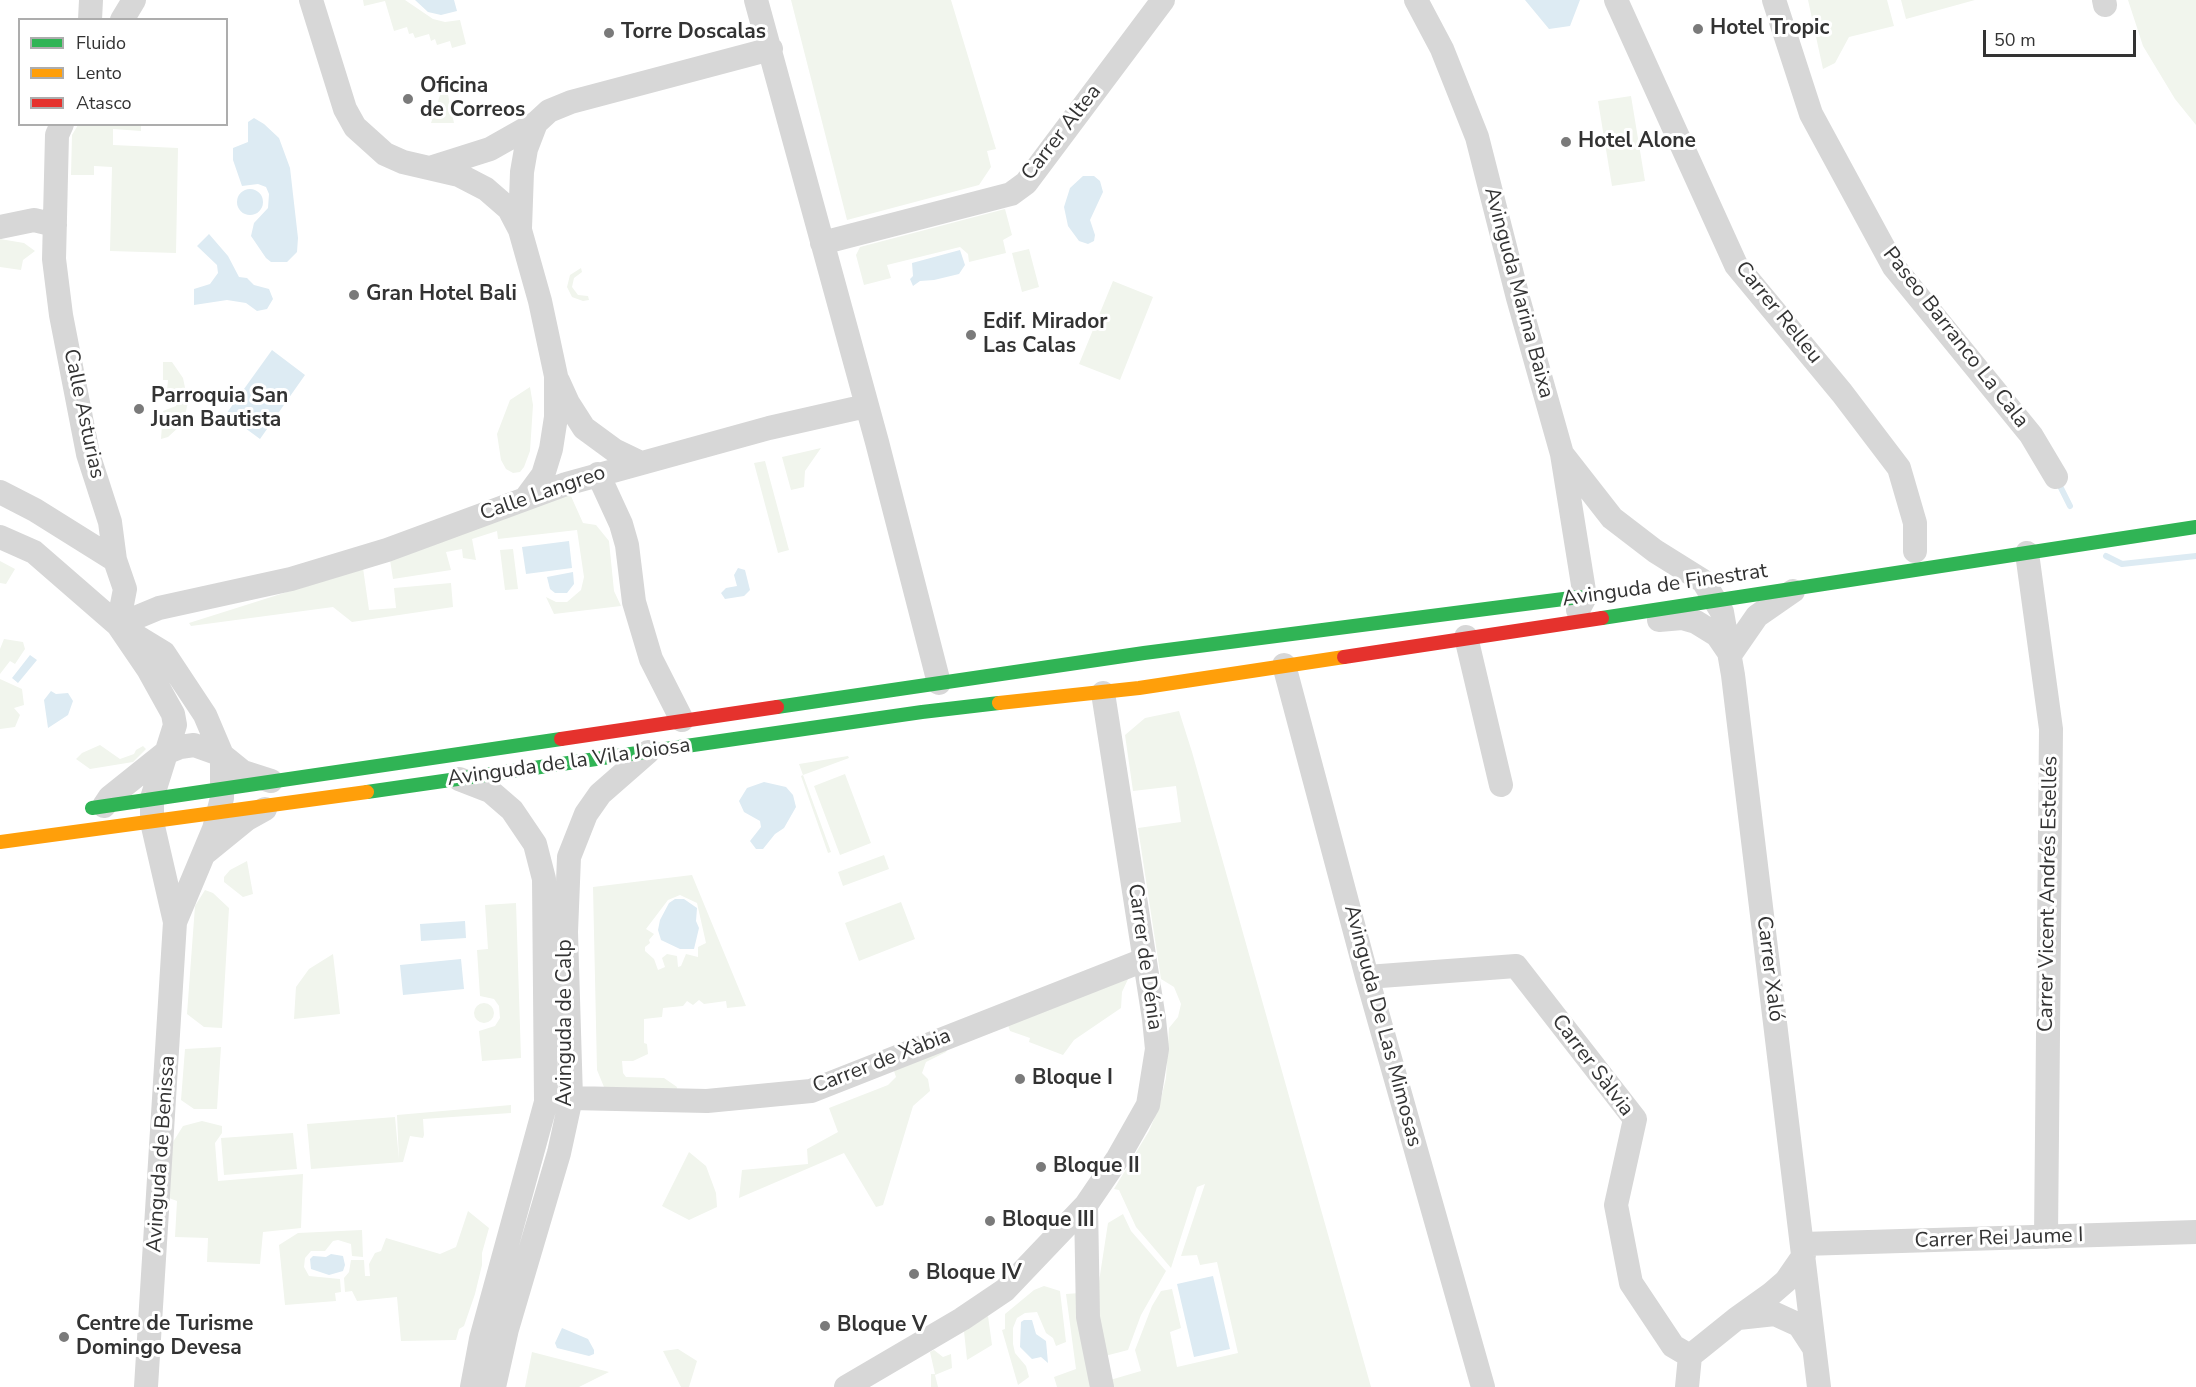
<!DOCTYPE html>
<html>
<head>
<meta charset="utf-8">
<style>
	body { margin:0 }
	#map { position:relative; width:2196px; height:1387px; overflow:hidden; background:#fff; font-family:"Nunito Sans",sans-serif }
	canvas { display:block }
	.legend { position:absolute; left:18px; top:18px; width:210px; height:108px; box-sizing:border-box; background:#fff; border:2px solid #adadad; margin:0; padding:8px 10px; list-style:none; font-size:18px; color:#333 }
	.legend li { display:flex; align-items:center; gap:12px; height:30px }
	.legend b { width:30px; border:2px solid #adadad }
	.scale { position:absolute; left:1983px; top:30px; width:153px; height:27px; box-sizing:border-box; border:3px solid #333; border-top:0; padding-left:8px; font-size:18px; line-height:21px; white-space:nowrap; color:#333; -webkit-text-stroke:4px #fff; paint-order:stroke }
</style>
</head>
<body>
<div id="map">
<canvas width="2196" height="1387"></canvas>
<ul class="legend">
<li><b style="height:8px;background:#30b455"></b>Fluido</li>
<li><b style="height:8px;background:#ff9f0a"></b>Lento</li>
<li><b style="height:8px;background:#e5322d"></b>Atasco</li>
</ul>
<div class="scale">50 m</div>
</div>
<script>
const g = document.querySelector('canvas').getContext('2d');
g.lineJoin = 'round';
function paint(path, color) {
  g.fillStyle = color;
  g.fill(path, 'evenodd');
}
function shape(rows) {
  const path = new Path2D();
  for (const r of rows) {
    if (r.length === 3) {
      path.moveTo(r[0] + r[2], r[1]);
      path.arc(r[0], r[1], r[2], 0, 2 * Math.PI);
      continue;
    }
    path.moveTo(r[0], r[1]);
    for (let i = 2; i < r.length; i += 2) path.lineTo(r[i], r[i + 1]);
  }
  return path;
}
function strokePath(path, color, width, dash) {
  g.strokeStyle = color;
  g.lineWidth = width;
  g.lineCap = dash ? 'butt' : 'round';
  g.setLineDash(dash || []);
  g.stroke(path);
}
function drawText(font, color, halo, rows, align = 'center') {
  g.font = font + ' "Nunito Sans",sans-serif';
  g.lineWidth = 6;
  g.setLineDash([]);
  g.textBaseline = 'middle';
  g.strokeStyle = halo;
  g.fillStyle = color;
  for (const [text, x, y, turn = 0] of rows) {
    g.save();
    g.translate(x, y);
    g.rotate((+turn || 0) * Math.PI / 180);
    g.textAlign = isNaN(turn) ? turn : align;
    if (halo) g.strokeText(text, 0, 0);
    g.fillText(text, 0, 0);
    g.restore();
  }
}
paint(shape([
	[363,0,405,0,433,19,445,22,460,20,466,44,452,48,450,41,437,45,435,39,431,41,429,34,415,38,413,33,409,34,407,27,394,31,385,1,364,6],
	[791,0,951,0,996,149,987,151,991,167,979,185,847,220],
	[1808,0,1887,0,1894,26,1849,37,1835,63,1823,69],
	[1901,0,1975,0,1906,19],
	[2128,0,2196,0,2196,125,2175,99,2143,46],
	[447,90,454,123,431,123,441,92],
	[1631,96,1645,181,1612,186,1598,101],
	[78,125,141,125,141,131,113,129,113,145,178,148,176,253,110,251,112,167,94,166,94,175,71,175,72,135],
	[1005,209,1012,235,1003,240,1006,253,969,262,968,254,960,247,887,265,891,278,864,285,856,255,860,247],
	[0,239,24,243,35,251,23,260,21,270,0,267],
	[1029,249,1039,287,1022,292,1012,253],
	[581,268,582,272,574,278,572,287,578,295,588,296,589,300,583,301,572,297,567,287,570,275],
	[1113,281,1153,297,1120,380,1079,364],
	[163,362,172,362,183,378,188,402,185,416,180,426,168,437,161,439,163,411,176,406,177,400,167,390,168,380,163,380],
	[530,387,533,405,530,451,524,467,520,472,513,473,506,469,501,460,497,434,510,400],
	[821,448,805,471,804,487,791,490,782,457],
	[765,461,789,550,778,553,754,463],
	[570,494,583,523,596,525,609,541,614,591,621,606,554,614,546,597,556,602,567,602,581,590,584,577,577,530,498,539,497,531,472,539,476,560,463,558,462,549,446,552,451,570,393,579,390,560],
	[513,549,518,589,505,590,500,550],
	[0,561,15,569,6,584,0,583],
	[363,568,369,610,396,608,394,588,451,583,453,607,352,622,333,607,191,626,189,623],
	[4,639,23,642,25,649,15,664,10,661,0,674,0,649],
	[0,679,22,689,24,705,14,708,20,715,15,727,0,729],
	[1179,711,1192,752,1371,1387,1112,1387,1110,1380,1141,1371,1135,1350,1152,1306,1161,1291,1172,1289,1181,1328,1170,1332,1177,1367,1238,1353,1217,1262,1200,1265,1197,1255,1181,1256,1205,1184,1197,1187,1171,1268,1136,1227,1119,1190,1114,1189,1149,1131,1159,1107,1166,1078,1169,1028,1178,1017,1181,1004,1174,987,1161,979,1138,828,1181,822,1176,786,1133,791,1125,735,1145,718],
	[100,745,120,759,134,754,136,750,143,746,146,749,133,762,90,769,76,759,82,753],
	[848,756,849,758,803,775,831,852,828,853,801,776,803,775,799,764],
	[845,774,871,843,840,855,814,786],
	[884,855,889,869,843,886,838,872],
	[247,861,253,894,243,897,224,882,224,877,230,870],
	[692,875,746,1006,727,1008,726,1001,704,1004,699,1000,693,1005,687,1001,683,1006,663,1008,662,1017,644,1019,644,1043,647,1044,648,1054,633,1061,622,1061,623,1073,626,1077,664,1078,677,1087,676,1092,604,1087,597,1070,593,887],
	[680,895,697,903,706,943,698,947,698,957,686,954,681,966,678,967,677,956,667,954,662,958,665,967,658,970,654,959,645,951,645,947,650,943,649,940,654,934,646,929,668,900],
	[205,890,213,893,229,908,222,1028,204,1027,187,1014,195,906],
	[901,902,915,939,859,961,845,923],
	[516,903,521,1058,482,1061,479,1031,495,1026,500,1018,499,1006,494,999,480,996,477,950,488,949,485,905],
	[333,954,340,1014,294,1019,296,987,309,969],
	[1129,977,1122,992,1121,1008,1074,1040,1063,1055,1029,1042,1030,1038,1010,1031,1007,1022],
	[484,1013,10],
	[949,1045,946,1052,926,1062,922,1073,928,1079,930,1091,913,1106,883,1205,876,1207,844,1153,739,1198,742,1170,808,1164,807,1149,838,1132,829,1108,888,1085,896,1077,893,1068],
	[221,1047,217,1109,194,1109,181,1100,185,1049],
	[511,1105,511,1113,423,1119,424,1135,423,1138,410,1136,403,1162,311,1169,307,1124,395,1117,399,1160,397,1115],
	[202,1121,222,1126,222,1133,215,1143,218,1181,303,1174,301,1228,263,1232,260,1264,207,1262,208,1238,175,1237,177,1201,169,1198,166,1164,173,1142,183,1126],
	[293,1133,297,1169,224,1175,221,1138],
	[689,1152,706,1166,716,1193,717,1207,689,1220,662,1206],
	[468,1211,489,1228,482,1253,482,1265,475,1294,464,1326,459,1329,456,1340,401,1341,397,1297,357,1301,352,1291,345,1292,344,1278,349,1272,351,1260,364,1260,365,1276,370,1276,369,1264,375,1253,381,1251,386,1238,440,1254,456,1247],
	[1123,1214,1131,1231,1166,1271,1141,1315,1128,1350,1105,1356,1099,1334,1098,1288,1108,1223],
	[362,1230,363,1257,352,1256,351,1244,338,1240,333,1241,325,1251,311,1251,305,1258,304,1267,309,1276,340,1279,341,1292,335,1293,336,1301,285,1305,279,1245,298,1233],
	[1044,1286,1060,1291,1066,1342,1056,1346,1053,1338,1046,1333,1037,1312,1025,1313,1017,1318,1013,1328,1013,1344,1015,1353,1026,1366,1029,1377,1018,1385,1002,1330,1005,1329,1005,1314,1034,1290],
	[1080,1293,1091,1387,1057,1387,1054,1377,1076,1369,1066,1294],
	[988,1316,992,1345,967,1360,964,1331],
	[678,1349,697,1361,689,1387,681,1387,663,1351],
	[934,1350,943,1357,951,1354,952,1368,935,1375,938,1387,931,1387,931,1374,935,1374,930,1352],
	[532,1352,609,1372,579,1387,525,1387]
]), '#f1f5ed');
paint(shape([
	[415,0,454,0,457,11,441,15,428,12],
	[1525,0,1580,0,1570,26,1549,29],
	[254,118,264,124,279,138,290,168,298,238,297,252,287,262,271,262,266,258,251,236,254,223,268,208,269,194,266,187,258,184,242,186,233,160,233,148,248,142,248,122],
	[1083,176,1094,176,1100,181,1103,192,1090,220,1095,235,1094,241,1088,244,1079,241,1068,226,1064,207,1070,188],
	[250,202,13],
	[209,234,228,256,239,277,247,278,254,285,269,289,273,299,267,309,257,311,246,303,227,300,194,305,194,289,210,284,218,273,217,265,197,246],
	[960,250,965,265,959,274,934,280,920,281,913,286,910,279,913,276,912,263],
	[272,350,305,375,260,439,226,414],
	[569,541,572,568,526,574,522,547],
	[738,568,745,570,750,590,744,596,725,599,721,593,726,588,737,586,734,575],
	[573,572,574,584,567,593,555,593,550,589,547,577],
	[30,655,37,660,18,683,12,678],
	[51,691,56,694,68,693,73,701,68,715,48,728,44,700],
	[764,782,786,787,793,795,796,807,784,828,775,834,763,849,756,849,750,841,761,827,760,821,744,812,739,801,747,788],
	[675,899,684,899,697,908,696,921,699,928,694,949,680,949,661,940,658,930,660,920,669,903],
	[465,921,466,938,421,941,420,924],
	[461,959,464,989,403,995,400,965],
	[331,1254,343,1256,345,1265,343,1271,329,1275,311,1269,310,1259,313,1256,326,1257],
	[1213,1276,1230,1349,1194,1357,1177,1284],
	[1024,1320,1032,1320,1036,1334,1046,1341,1048,1363,1041,1357,1032,1359,1020,1347,1021,1322],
	[562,1328,588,1339,594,1350,594,1354,589,1356,557,1348,555,1343]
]), '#ddebf3');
strokePath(shape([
	[2058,482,2070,506],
	[2106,556,2122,564,2196,556]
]), '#ddebf3', 6);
strokePath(shape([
	[311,0,345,109,355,127,385,154,403,162,459,175,486,189,509,209,520,230,540,301,556,376,556,417,551,449,543,475,526,498],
	[756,0,877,442,939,683],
	[1416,0,1442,49,1477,137,1518,298,1562,454,1585,597,1578,610],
	[1616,0,1736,265,1842,393,1899,468,1915,523,1915,551],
	[1774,0,1811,114,1894,267,2031,435,2056,477],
	[2104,0,2105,5],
	[90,20,91,0],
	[122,20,134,0],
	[62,124,57,135,54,259,61,315,88,454,110,522,115,560,125,589,118,625],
	[430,168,490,149,536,123,549,111,571,102,771,49],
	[0,227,34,220,55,225],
	[520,228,522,172,526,149,536,123],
	[822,243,1011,194,1026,183,1163,0],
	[558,381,568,403,584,428,614,450,641,463],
	[1562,454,1612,518,1655,551,1703,581,1722,612,1733,675,1819,1387],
	[598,474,621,524,627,545,634,602,651,659,682,720],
	[0,492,35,510,115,560],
	[0,537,34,552,118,625,164,653,205,715,222,755,222,798,214,829,175,922],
	[2027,553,2051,729,2046,1237],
	[1659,620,1682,618,1696,622,1717,635,1730,654],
	[118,625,148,669,173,714,175,725,152,798,152,822,175,922,146,1387],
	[118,625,159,608,291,579,387,550,566,484,769,428,866,406],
	[1466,637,1501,785],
	[1730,655,1757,616,1793,591],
	[1284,665,1367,977,1483,1387],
	[459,779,490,791,512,810,535,844,544,879,546,1102,481,1339,472,1387],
	[104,806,110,797,165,753,180,747,194,745,222,755,243,772,271,781],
	[204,854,247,819,265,809],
	[1367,977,1516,966,1635,1119,1616,1205,1631,1283,1673,1346,1690,1356],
	[571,1098,707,1101,811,1091,1144,960],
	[1086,1205,1088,1317,1102,1387],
	[1803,1244,2196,1232],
	[1738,1318,1775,1314,1799,1325,1814,1348],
	[494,1387,507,1329,559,1153,571,1098,566,932,569,857,586,814,600,794,648,752],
	[846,1387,962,1319,1005,1290,1086,1205,1118,1158,1148,1105,1157,1049,1154,1019,1103,693],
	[1687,1387,1690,1356,1736,1319,1771,1294,1786,1281,1804,1255]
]), '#d7d7d7', 24);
strokePath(shape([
	[1602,618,2196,527],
	[777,707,1144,653,1579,597],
	[367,792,922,712,999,703],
	[92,808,561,739]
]), '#30b455', 14);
strokePath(shape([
	[999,703,1139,688,1344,657],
	[0,842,367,792]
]), '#ff9f0a', 14);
strokePath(shape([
	[1344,657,1602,618],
	[561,739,777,707]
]), '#e5322d', 14);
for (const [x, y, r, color] of [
	[1698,29,6,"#7a7a7a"],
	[609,33,6,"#7a7a7a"],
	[408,99,6,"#7a7a7a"],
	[1566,142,6,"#7a7a7a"],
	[354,295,6,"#7a7a7a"],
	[971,335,6,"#7a7a7a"],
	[139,409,6,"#7a7a7a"],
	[1020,1079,6,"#7a7a7a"],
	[1041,1167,6,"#7a7a7a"],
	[990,1221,6,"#7a7a7a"],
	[914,1274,6,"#7a7a7a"],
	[825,1326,6,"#7a7a7a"],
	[64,1337,6,"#7a7a7a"]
]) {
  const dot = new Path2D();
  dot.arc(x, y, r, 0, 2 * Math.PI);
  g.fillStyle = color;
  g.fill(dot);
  strokePath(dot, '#fff', 2);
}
drawText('bold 21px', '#333', '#fff', [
	["Hotel Tropic",1710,29],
	["Torre Doscalas",621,33],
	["Oficina",420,87],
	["de Correos",420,111],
	["Hotel Alone",1578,142],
	["Gran Hotel Bali",366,295],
	["Edif. Mirador",983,323],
	["Las Calas",983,347],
	["Parroquia San",151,397],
	["Juan Bautista",151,421],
	["Bloque I",1032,1079],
	["Bloque II",1053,1167],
	["Bloque III",1002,1221],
	["Bloque IV",926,1274],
	["Centre de Turisme",76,1325],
	["Domingo Devesa",76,1349],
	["Bloque V",837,1326]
], 'left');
drawText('21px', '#333', '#fff', [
	["Carrer Altea",1062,133,-52],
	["Avinguda Marina Baixa",1518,293,75],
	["Carrer Relleu",1778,313,51],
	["Paseo Barranco La Cala",1955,338,52],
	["Calle Asturias",83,414,78],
	["Calle Langreo",543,494,-19],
	["Avinguda de Finestrat",1665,586,-8],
	["Avinguda de la Vila Joiosa",569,763,-8],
	["Carrer Vicent Andrés Estellés",2049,894,-89],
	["Carrer de Dénia",1144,957,82],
	["Carrer Xaló",1769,969,83],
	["Avinguda de Calp",566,1023,-90],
	["Avinguda De Las Mimosas",1382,1026,75],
	["Carrer de Xàbia",882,1062,-21],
	["Carrer Sàlvia",1592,1066,53],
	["Avinguda de Benissa",162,1154,-86],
	["Carrer Rei Jaume I",1999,1239,-2]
]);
</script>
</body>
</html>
